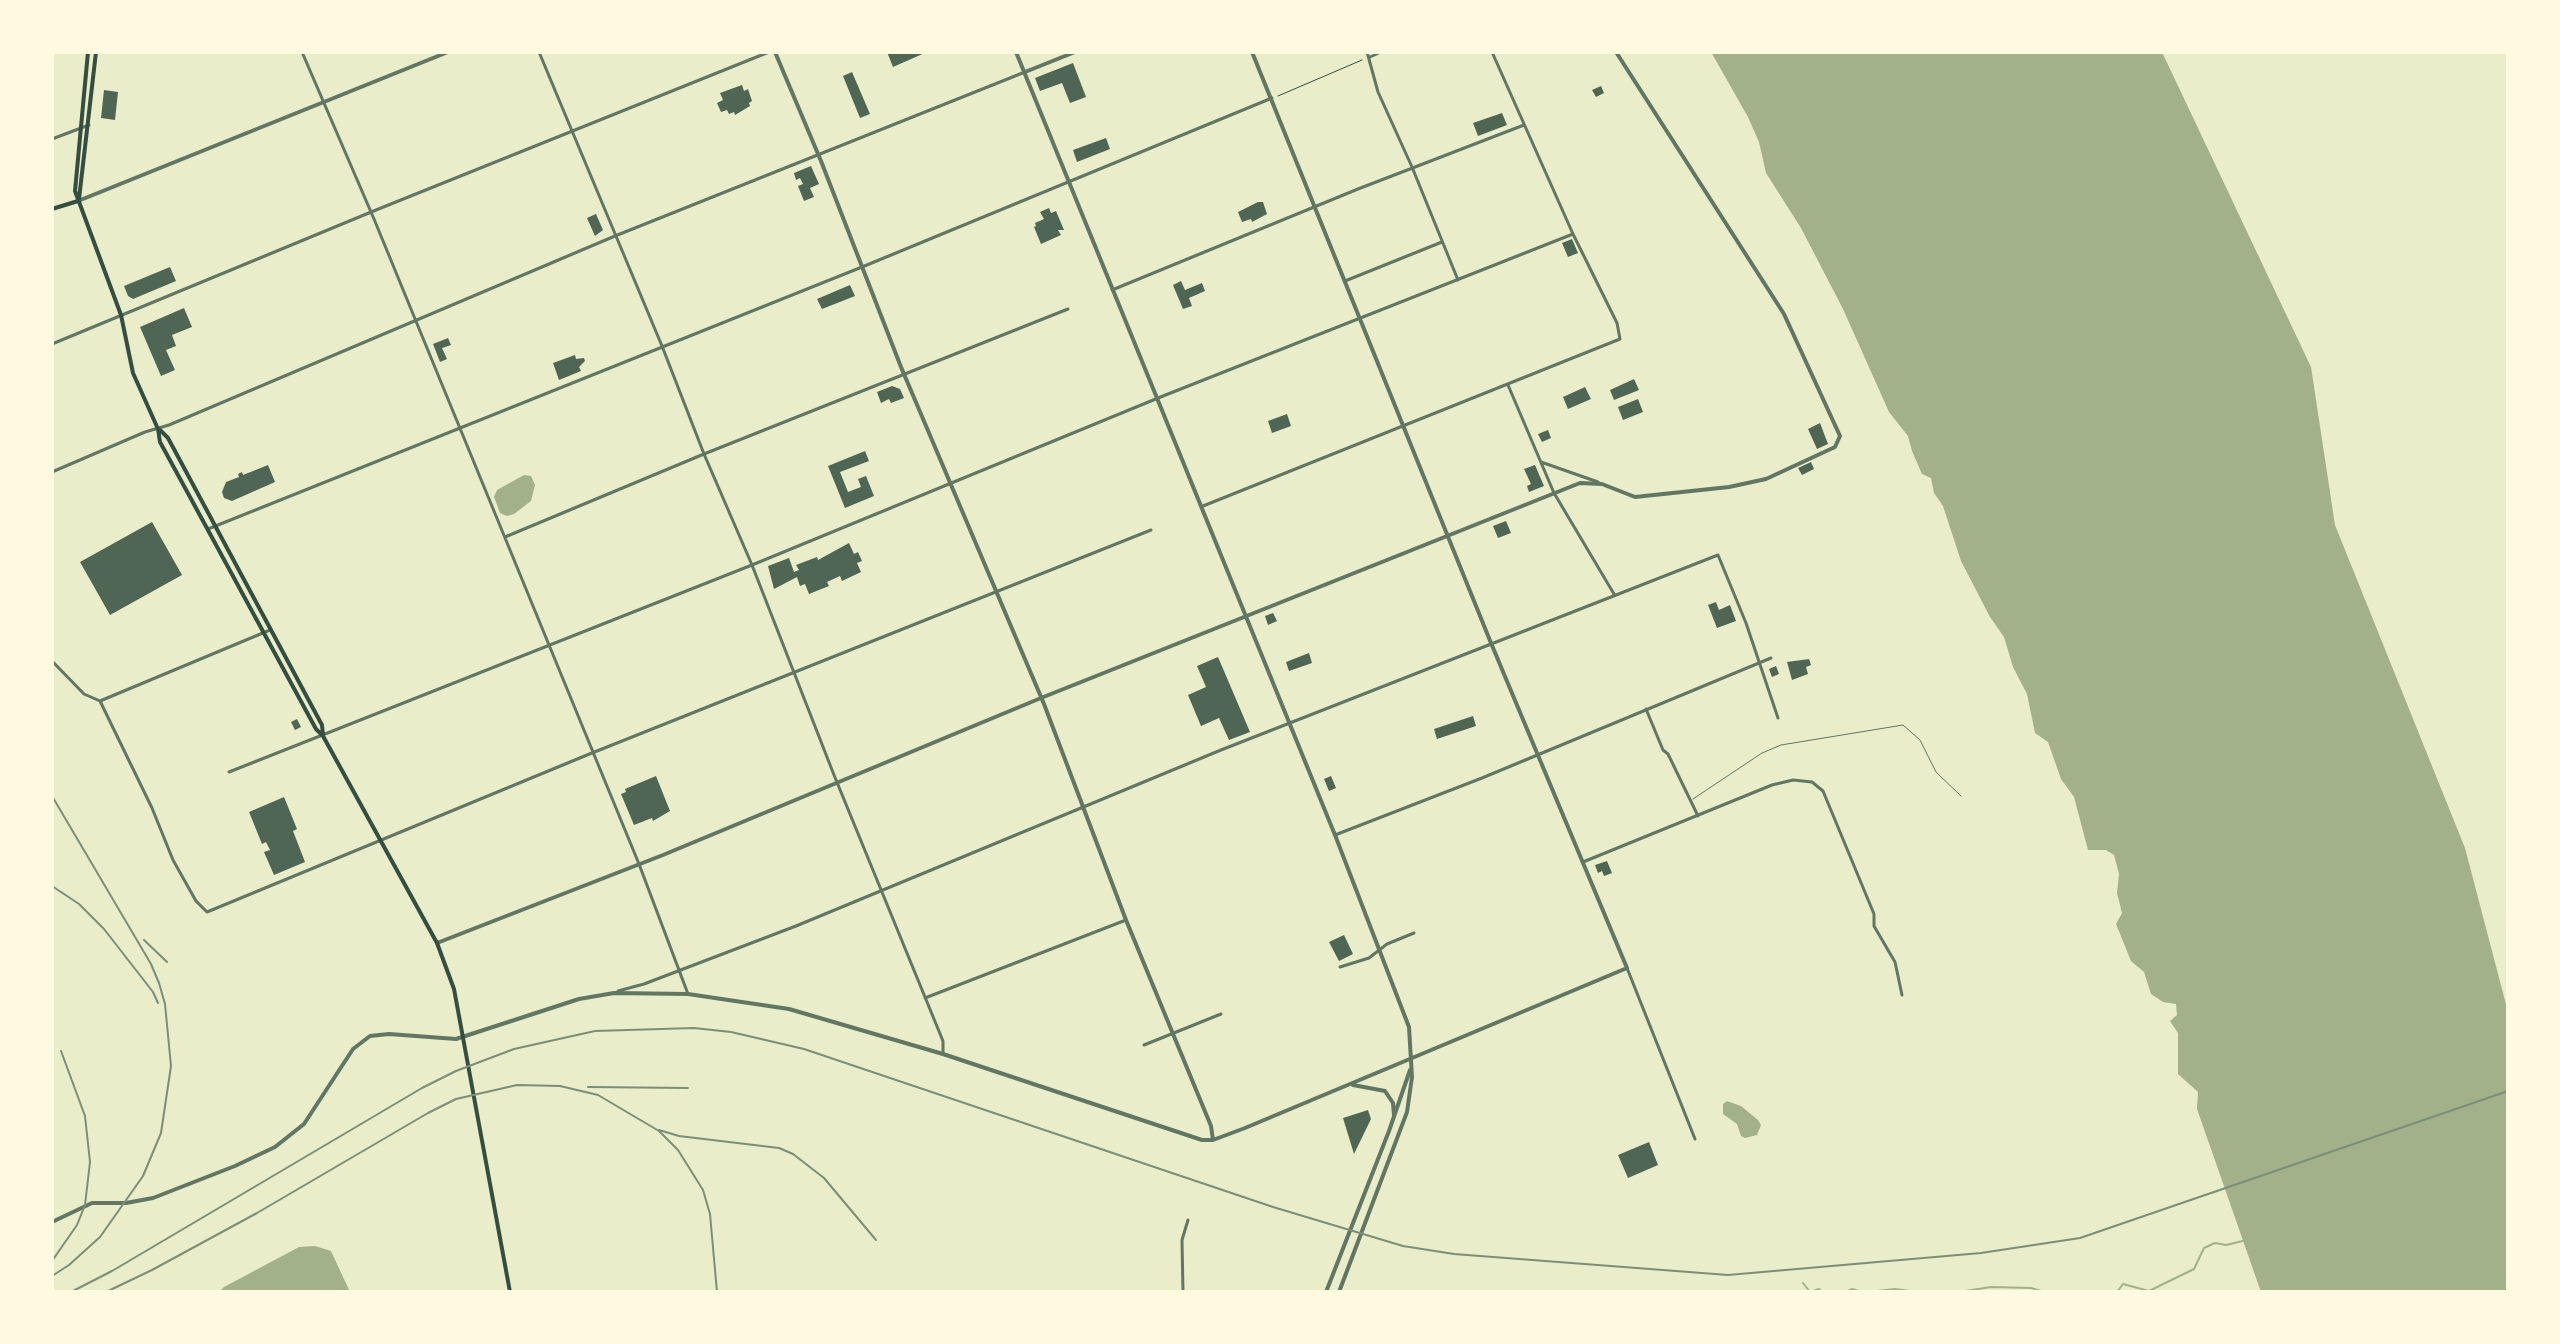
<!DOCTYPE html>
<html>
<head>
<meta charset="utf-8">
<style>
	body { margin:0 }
	#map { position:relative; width:2560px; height:1344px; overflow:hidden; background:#e9edc9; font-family:Barlow,sans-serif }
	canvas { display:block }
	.frame { position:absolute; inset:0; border:54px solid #fefae0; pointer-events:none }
</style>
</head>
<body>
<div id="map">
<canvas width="2560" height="1344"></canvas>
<div class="frame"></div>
</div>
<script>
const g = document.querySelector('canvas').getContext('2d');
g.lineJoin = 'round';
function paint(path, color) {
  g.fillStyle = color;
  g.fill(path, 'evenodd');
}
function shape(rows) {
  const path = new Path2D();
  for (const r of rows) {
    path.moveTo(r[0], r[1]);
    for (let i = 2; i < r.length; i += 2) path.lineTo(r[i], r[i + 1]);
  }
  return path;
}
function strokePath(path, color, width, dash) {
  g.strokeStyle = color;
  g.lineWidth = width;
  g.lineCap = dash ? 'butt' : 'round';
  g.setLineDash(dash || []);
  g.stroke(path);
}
paint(shape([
	[1711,52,2162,52,2311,367,2335,525,2465,848,2508,1012,2508,1292,2261,1292,2197,1109,2198,1092,2178,1074,2178,1033,2170,1021,2177,1015,2176,1004,2163,1002,2151,994,2144,972,2131,961,2116,924,2122,913,2117,893,2119,874,2114,855,2106,850,2088,850,2074,797,2061,779,2048,742,2035,733,2027,694,2013,667,2004,637,1990,617,1961,561,1943,506,1934,493,1931,478,1922,474,1912,451,1908,436,1889,412,1843,309,1801,228,1766,173,1759,142,1748,117],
	[524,475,531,476,535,485,531,501,514,514,507,516,500,513,494,497,497,490],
	[1727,1101,1741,1106,1758,1120,1761,1125,1757,1135,1745,1138,1741,1136,1737,1124,1723,1114,1723,1104],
	[315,1246,331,1251,350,1292,219,1292,224,1287,299,1247]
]), '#a3b18a');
strokePath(shape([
	[1803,1283,1810,1292,1819,1289,1822,1292],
	[1846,1292,1852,1289,1862,1292],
	[1868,1292,1895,1289,1917,1292],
	[1959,1292,1991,1287,2031,1288,2044,1292],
	[2117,1292,2123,1284,2149,1291,2194,1269,2204,1248,2215,1243,2226,1245,2247,1240]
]), '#a3b18a', 2);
paint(shape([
	[887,52,927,52,893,67],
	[1073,63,1086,97,1070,103,1062,83,1040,91,1035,78],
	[852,72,870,114,860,118,843,76],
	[742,85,744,91,748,89,752,101,749,103,750,106,735,115,734,112,729,114,727,110,721,112,717,103,723,100,720,93],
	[1601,86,1604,93,1596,97,1592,90],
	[104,90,118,92,115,120,101,118],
	[1502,113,1507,125,1478,136,1473,123],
	[1106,138,1110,149,1077,162,1073,150],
	[811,166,819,184,810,188,814,197,804,201,798,186,803,184,800,178,796,180,794,173],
	[1258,202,1263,202,1267,214,1252,222,1251,219,1242,222,1238,212],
	[1049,208,1051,213,1056,211,1064,230,1058,230,1061,235,1041,244,1034,227,1036,226,1035,223,1044,219,1040,212],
	[596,214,603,230,595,236,587,218],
	[1572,239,1578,253,1568,257,1562,243],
	[170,267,176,281,133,299,128,296,124,286],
	[1181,281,1185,290,1202,283,1205,291,1189,298,1192,306,1183,309,1173,285],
	[850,285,855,296,822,309,817,299],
	[184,308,192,327,172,335,176,346,166,350,175,370,161,376,140,327],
	[448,338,451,345,442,348,447,359,440,362,433,344],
	[575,355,576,359,584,358,585,361,579,367,581,371,559,380,553,363],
	[1634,379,1639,390,1614,400,1610,390],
	[892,386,900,389,904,398,891,403,889,399,881,403,877,392],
	[1585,387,1591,399,1568,409,1563,397],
	[1638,399,1643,412,1623,420,1618,407],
	[1287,414,1291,426,1272,433,1268,421],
	[1820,423,1828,444,1817,449,1808,429],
	[1548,430,1551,438,1542,442,1538,434],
	[865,451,869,461,840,472,848,492,861,487,858,479,866,476,874,496,845,508,828,466],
	[1811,462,1814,469,1802,475,1798,468],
	[268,465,275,482,232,501,224,498,222,492,226,482,239,477,238,474,242,472,243,475],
	[1535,465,1544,486,1529,492,1527,486,1531,484,1524,469],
	[1506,521,1511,533,1498,538,1493,526],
	[152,522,182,575,110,615,80,562],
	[849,543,854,554,858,552,862,561,857,563,861,572,842,581,840,576,827,582,829,586,809,594,805,584,800,586,797,577,774,589,768,566,789,558,794,572,799,570,796,565,817,557,818,560],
	[1716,602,1719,610,1730,605,1736,621,1717,628,1708,605],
	[1273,613,1277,621,1268,625,1265,616],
	[1309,653,1312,663,1289,671,1286,662],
	[1218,657,1250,732,1229,740,1219,718,1201,726,1188,695,1206,687,1197,666],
	[1809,659,1811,665,1806,667,1808,674,1792,680,1787,662],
	[1776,666,1779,674,1772,677,1769,669],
	[1473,716,1476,726,1437,739,1434,729],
	[297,719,301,727,295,730,291,722],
	[656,776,670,811,653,821,652,818,634,825,621,794,626,792,625,789],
	[1331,776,1336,788,1329,791,1324,779],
	[284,797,297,829,293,831,305,862,274,875,264,852,270,850,266,842,262,844,249,812],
	[1607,861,1612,873,1604,876,1602,871,1598,873,1595,865],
	[1344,935,1353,954,1339,961,1329,942],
	[1368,1110,1371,1119,1354,1154,1343,1118],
	[1649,1142,1658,1165,1628,1178,1618,1155]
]), '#4f6655');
strokePath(shape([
	[1278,96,1362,60]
]), '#344e41', 1);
strokePath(shape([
	[1693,799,1762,753,1781,745,1903,725,1920,740,1936,772,1961,796]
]), '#617663', 1);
strokePath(shape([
	[302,52,374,219,639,864,688,994],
	[539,52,662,346,704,454,752,565,834,775,943,1041,943,1054],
	[1367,52,1378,92,1412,167,1458,280],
	[1370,57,1381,52],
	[52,139,89,125],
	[1345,281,1442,242],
	[1112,290,1358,189,1524,125],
	[52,344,376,210,769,52],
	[1508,385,1554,493,1614,594],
	[1541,462,1598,482],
	[52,472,145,432,169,425,615,236,1025,72],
	[1203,506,1620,339,1617,323,1573,234,1492,52],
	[208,529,862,267,1272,98],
	[505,537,704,454,1068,309],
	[52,661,84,694,100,701,152,808,173,860,196,901,207,912,587,755,1151,530],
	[100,701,270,630],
	[1646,709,1663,750,1668,754,1698,816],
	[229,772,752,565,1163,396,1573,234],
	[1335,835,1482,778,1771,658],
	[1583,862,1772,785,1793,780,1812,782,1823,791,1874,914,1874,926,1895,962,1902,995],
	[1340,967,1369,958,1387,944,1414,933],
	[1627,968,1695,1139],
	[618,991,644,984,796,926,1221,750,1718,555,1746,623,1778,718],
	[925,998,1126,920],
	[1144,1045,1221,1014],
	[1183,1292,1182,1240,1188,1220]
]), '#617663', 3);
strokePath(shape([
	[775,52,821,161,901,367,1044,704,1126,920,1211,1126,1213,1140],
	[1016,52,1335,835,1409,1027,1412,1077,1407,1112,1339,1292],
	[1025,72,1075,52],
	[78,201,448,52],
	[437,943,663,855,1041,698,1580,483,1602,484,1635,497,1729,487,1766,479,1835,447,1840,436,1784,314,1616,52],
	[1353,1085,1385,1091,1393,1103,1394,1115],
	[52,1222,92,1203,126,1203,153,1198,235,1166,275,1147,304,1124,353,1049,370,1036,389,1034,456,1039,579,999,614,993,688,994,789,1009,943,1054,1202,1140,1213,1140,1245,1128,1627,968,1491,643,1252,52],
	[1326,1292,1389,1131,1410,1070]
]), '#617663', 4);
strokePath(shape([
	[88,52,75,191,121,315,133,373,158,429,160,442,190,497,316,729,323,736,437,943,454,989,510,1292],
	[79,199,96,52],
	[52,209,78,201],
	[160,430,168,438,322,725,323,735]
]), '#344e41', 4);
strokePath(shape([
	[52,796,151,964,159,983,165,1004,171,1066,161,1133,143,1176,100,1237,69,1265,52,1276],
	[52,886,79,904,104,929,153,992,158,1003],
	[144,940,167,962],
	[588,1087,688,1088],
	[659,1130,679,1136,779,1148,793,1154,824,1178,876,1240],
	[52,1261,77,1225,85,1205,90,1162,85,1116,61,1051],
	[71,1292,112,1271,422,1088,456,1071,514,1049,595,1031,694,1028,731,1032,804,1049,1273,1207,1403,1246,1454,1254,1728,1275,1981,1253,2080,1238,2508,1091],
	[106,1292,152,1270,257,1213,428,1113,456,1099,517,1085,560,1086,598,1095,659,1131,678,1150,703,1190,710,1214,717,1292]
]), '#7c8e77', 2);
</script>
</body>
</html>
